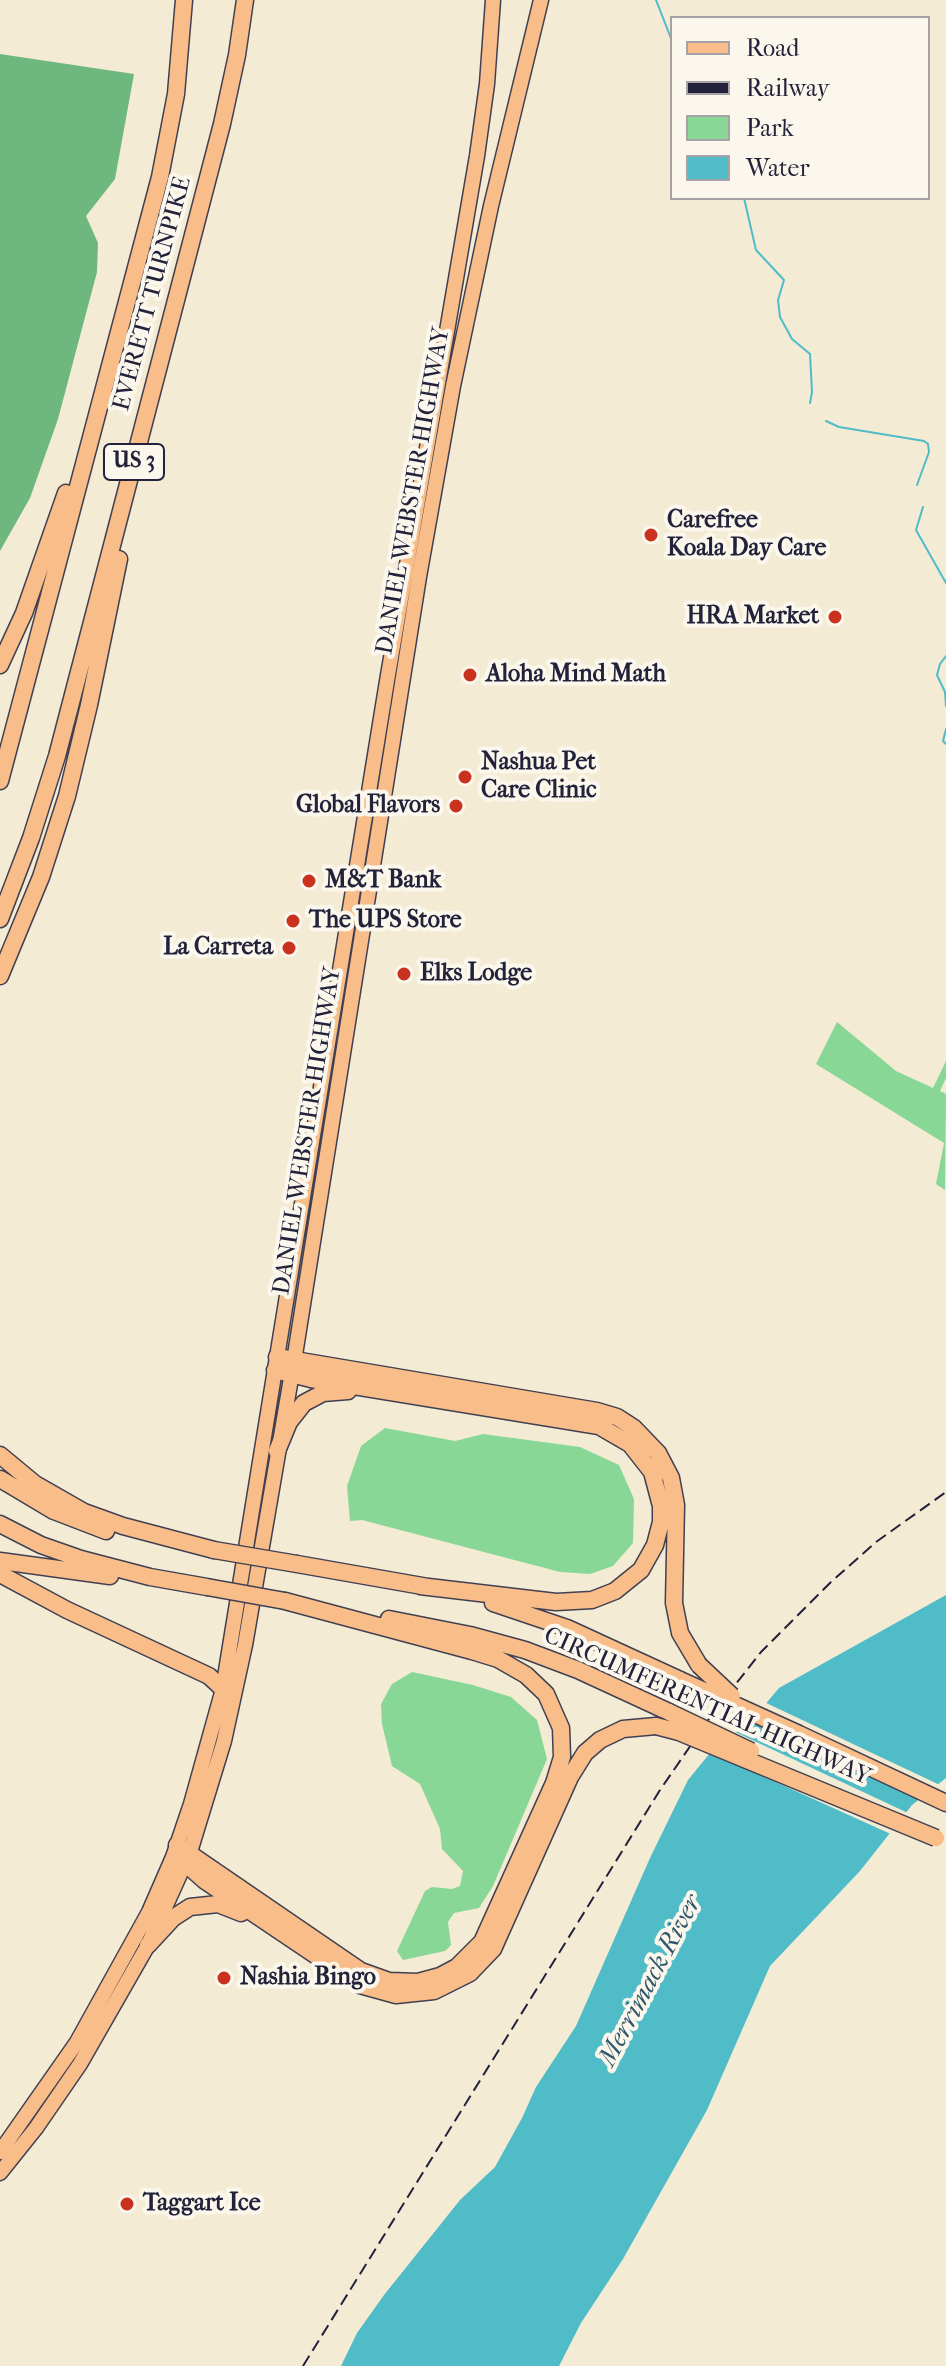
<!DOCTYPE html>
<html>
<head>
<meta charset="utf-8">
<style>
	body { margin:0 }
	#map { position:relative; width:946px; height:2366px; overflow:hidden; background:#f3ebd4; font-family:"IM FELL French Canon",serif }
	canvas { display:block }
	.legend { position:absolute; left:670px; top:16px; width:260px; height:184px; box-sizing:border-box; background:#fbf7ec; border:2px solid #a4a2a5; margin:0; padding:10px 14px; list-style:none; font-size:24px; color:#22223b }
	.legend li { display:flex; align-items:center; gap:16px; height:40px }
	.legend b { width:40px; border:2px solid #a4a2a5 }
</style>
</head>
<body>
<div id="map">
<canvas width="946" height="2366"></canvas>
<ul class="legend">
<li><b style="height:10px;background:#f8bd89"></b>Road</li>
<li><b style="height:10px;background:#22223b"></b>Railway</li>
<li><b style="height:22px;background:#89d796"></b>Park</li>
<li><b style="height:22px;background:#4fbcc8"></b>Water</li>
</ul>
</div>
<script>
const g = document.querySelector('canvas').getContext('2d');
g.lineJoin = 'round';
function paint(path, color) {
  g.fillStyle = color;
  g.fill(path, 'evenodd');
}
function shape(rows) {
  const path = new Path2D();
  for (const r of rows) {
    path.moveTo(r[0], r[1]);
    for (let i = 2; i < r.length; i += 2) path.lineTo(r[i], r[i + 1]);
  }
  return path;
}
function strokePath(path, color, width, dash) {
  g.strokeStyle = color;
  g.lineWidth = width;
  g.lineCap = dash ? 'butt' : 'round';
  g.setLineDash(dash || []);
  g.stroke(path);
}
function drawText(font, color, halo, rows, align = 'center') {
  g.font = font + ' "IM FELL French Canon",serif';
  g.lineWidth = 8;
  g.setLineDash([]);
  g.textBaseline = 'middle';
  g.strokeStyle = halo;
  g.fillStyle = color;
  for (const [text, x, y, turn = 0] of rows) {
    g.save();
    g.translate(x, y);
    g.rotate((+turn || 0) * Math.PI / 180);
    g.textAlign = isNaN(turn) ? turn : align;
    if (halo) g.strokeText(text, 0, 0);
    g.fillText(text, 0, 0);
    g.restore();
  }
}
paint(shape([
	[837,1022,896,1071,933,1088,946,1061,946,1078,940,1091,946,1094,945,1190,936,1184,944,1143,816,1064],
	[385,1428,455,1441,483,1434,580,1447,619,1465,634,1499,633,1543,613,1566,590,1574,560,1572,362,1520,350,1521,347,1486,361,1446],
	[412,1672,473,1685,511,1697,537,1720,547,1759,493,1886,479,1908,454,1913,448,1922,451,1945,445,1951,403,1960,397,1951,425,1891,432,1887,452,1889,460,1886,463,1871,442,1849,440,1829,420,1784,392,1766,382,1724,381,1704,392,1684]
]), '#89d796');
paint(shape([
	[0,54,134,74,115,179,86,216,98,243,97,272,58,419,30,498,0,551]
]), '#6eb87f');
paint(shape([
	[946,1595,946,1778,912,1805,860,1871,770,1966,707,2110,623,2259,581,2323,559,2366,341,2366,357,2333,384,2295,460,2200,495,2167,522,2118,536,2087,576,2026,650,1858,688,1780,710,1753,752,1720,779,1688]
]), '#4fbcc8');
paint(shape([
	[762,1701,942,1786,923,1801,748,1718],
	[731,1730,910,1814,893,1835,707,1751]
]), '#f3ebd4');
strokePath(shape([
	[656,0,672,41],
	[744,198,756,250,784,280,778,300,780,317,792,339,810,354,812,392,810,403],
	[826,421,839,427,924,441,928,444,929,452,917,485],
	[923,507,916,530,946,583],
	[946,656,940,664,937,675,945,692,946,706],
	[946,729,943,741,946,744]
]), '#4fbcc8', 2);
const primary = shape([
	[0,2152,77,2042,149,1912,173,1857,191,1804,223,1689,387,681,477,156,487,84,493,0],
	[0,2173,36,2128,80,2064,148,1945,190,1852,224,1741,245,1645,294,1361,419,577,453,386,491,206,541,0]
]);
const motorway = shape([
	[0,665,24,613,66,493],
	[0,781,160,177,176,94,184,0],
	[0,919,31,838,57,756,222,124,237,55,245,0],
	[0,976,41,877,67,796,89,705,119,559],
	[277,1357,597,1411,617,1417,634,1428,658,1453,671,1478,676,1505,674,1603,680,1633,699,1665],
	[275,1370,311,1379,599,1426,630,1444,652,1472,661,1506,661,1522,655,1545,641,1570,615,1591,592,1600,556,1602,420,1586],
	[277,1451,289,1422,304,1403,323,1393,348,1391],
	[0,1455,35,1484,84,1512,123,1526,214,1550],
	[0,1479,54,1511,106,1531],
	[0,1524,41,1545,81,1559,150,1577,207,1587],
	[0,1561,110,1576],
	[297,1564,428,1587],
	[0,1574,67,1610,209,1676,223,1689],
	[493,1603,567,1628,680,1680],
	[389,1619,470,1635,525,1650,578,1670,669,1712],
	[799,1734,946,1803],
	[177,1845,361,1971,389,1981,418,1982,440,1976,457,1967,482,1942,554,1783,562,1757,561,1728,546,1694,526,1675,498,1659,472,1651,285,1601],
	[178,1846,185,1863,204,1880,360,1985,396,1995,434,1991,470,1973,493,1949,570,1777,585,1753,600,1740,623,1729,656,1726],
	[148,1945,173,1918,190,1907,218,1904,241,1913]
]);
strokePath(primary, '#414052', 17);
strokePath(motorway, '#414052', 19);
strokePath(primary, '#f8bd89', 14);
strokePath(motorway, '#f8bd89', 16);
strokePath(shape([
	[303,2366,660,1790,713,1713,761,1652,831,1582,876,1542,946,1492]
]), '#22223b', 2, [12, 6]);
const motorwayBridge = shape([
	[214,1550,297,1564],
	[207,1587,285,1601],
	[699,1665,732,1696],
	[680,1680,799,1734],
	[669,1712,751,1751],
	[656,1726,679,1732,936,1838]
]);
strokePath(motorwayBridge, '#414052', 19, []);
strokePath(motorwayBridge, '#f8bd89', 16);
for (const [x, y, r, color] of [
	[651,535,8,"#c8321e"],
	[835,617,8,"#c8321e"],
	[470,675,8,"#c8321e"],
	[465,777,8,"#c8321e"],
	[456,806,8,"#c8321e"],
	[309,881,8,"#c8321e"],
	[293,921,8,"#c8321e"],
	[289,948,8,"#c8321e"],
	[404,974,8,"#c8321e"],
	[224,1978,8,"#c8321e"],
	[127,2204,8,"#c8321e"]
]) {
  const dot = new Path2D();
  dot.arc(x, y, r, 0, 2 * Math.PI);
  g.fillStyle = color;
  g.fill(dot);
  strokePath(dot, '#fbf7ec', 3);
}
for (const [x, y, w] of [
	[134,462,60]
]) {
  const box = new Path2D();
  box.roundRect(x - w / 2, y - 18, w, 36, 6);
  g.fillStyle = '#fbf7ec';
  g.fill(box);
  strokePath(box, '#22223b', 2);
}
drawText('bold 22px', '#22223b', null, [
	["US 3",134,462]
]);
drawText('24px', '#22223b', '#fbf7ec', [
	["EVERETT TURNPIKE",153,294,-75],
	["DANIEL WEBSTER HIGHWAY",414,491,-80],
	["DANIEL WEBSTER HIGHWAY",308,1131,-81],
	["CIRCUMFERENTIAL HIGHWAY",707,1707,24]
]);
drawText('bold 24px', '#22223b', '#fbf7ec', [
	["Carefree",667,521],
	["Koala Day Care",667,549],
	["HRA Market",819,617,"right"],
	["Aloha Mind Math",486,675],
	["Nashua Pet",481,763],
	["Care Clinic",481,791],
	["Global Flavors",440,806,"right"],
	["M&T Bank",325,881],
	["The UPS Store",309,921],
	["La Carreta",273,948,"right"],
	["Elks Lodge",420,974],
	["Nashia Bingo",240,1978],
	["Taggart Ice",143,2204]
], 'left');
drawText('italic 26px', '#32586c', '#fbf7ec', [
	["Merrimack River",651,1981,-62]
]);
</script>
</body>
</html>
